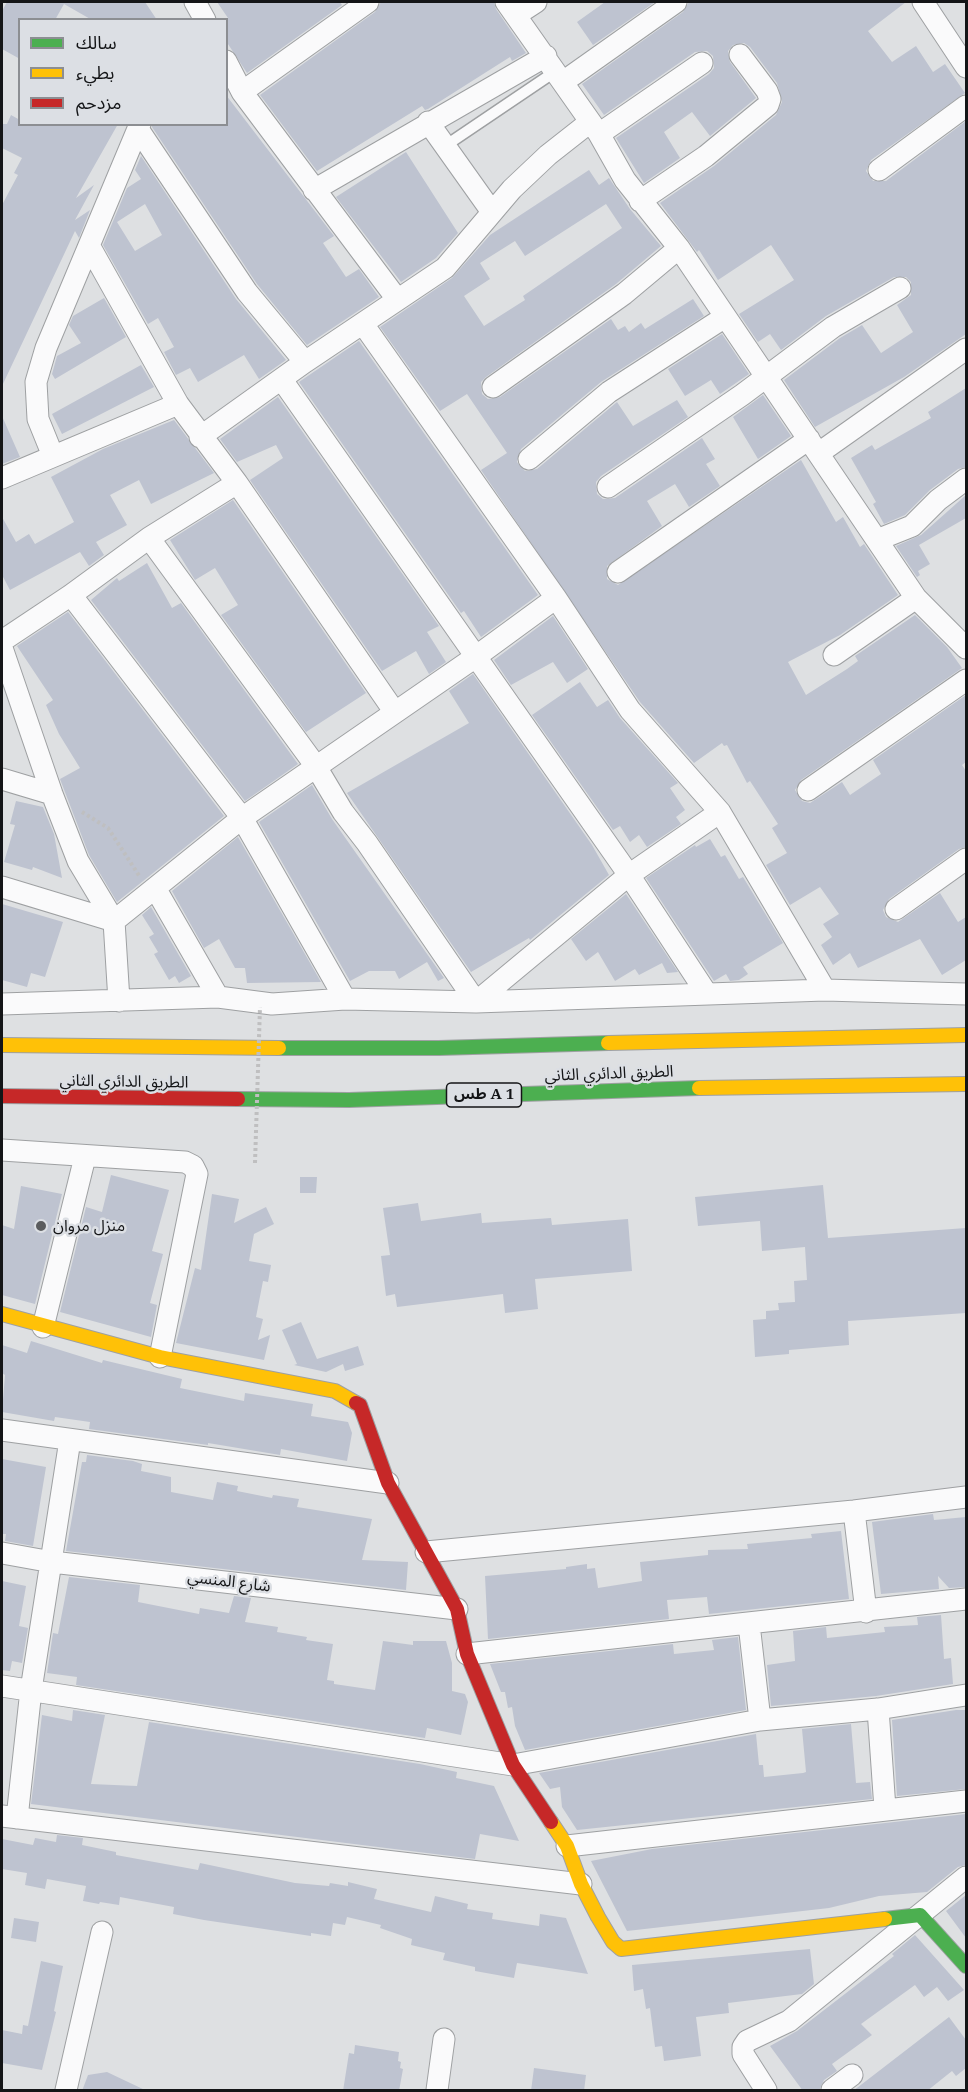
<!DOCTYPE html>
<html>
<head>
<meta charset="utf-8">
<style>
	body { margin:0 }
	#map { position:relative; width:968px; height:2092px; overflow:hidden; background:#dee0e2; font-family:"Noto Serif","Noto Sans Arabic",serif }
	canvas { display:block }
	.frame { position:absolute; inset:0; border:3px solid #141517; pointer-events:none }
	.legend { position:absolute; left:18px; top:18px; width:210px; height:108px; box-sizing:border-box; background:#dcdfe4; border:2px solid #8c8e92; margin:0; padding:8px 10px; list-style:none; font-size:18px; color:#141517 }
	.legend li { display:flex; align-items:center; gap:12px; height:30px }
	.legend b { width:30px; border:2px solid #8c8e92 }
</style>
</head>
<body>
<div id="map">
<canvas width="968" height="2092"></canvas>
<div class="frame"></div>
<ul class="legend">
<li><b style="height:8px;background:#4caf50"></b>سالك</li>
<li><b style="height:8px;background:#ffc107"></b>بطيء</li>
<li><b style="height:8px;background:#c62828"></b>مزدحم</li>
</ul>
</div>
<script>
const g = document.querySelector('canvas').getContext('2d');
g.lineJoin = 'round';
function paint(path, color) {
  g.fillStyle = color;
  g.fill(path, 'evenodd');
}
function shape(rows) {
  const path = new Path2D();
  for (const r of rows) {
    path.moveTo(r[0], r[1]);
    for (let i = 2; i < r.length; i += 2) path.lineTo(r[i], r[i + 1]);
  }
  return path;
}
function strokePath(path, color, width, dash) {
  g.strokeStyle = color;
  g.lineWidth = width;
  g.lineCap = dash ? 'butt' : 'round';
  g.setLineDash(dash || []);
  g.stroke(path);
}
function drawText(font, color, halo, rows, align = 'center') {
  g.font = font + ' "Noto Serif","Noto Sans Arabic",serif';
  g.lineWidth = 5;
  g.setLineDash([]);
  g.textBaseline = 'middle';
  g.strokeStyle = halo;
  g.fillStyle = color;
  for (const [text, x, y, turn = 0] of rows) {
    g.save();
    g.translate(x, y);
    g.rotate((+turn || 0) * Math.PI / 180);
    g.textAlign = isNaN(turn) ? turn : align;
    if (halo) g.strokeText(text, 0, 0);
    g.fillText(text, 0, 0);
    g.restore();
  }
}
paint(shape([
	[7,2,145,2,157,20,92,20,64,4,55,20,20,20,20,59,2,49,2,11],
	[217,2,340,2,342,5,247,73,226,41,228,18],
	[381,2,494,2,496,9,526,53,512,61,510,57,428,109,425,110,422,106,317,171,260,95,375,12],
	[605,2,655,2,593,45,577,22],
	[689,2,906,2,868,31,892,62,916,46,933,72,945,64,965,93,871,160,866,171,873,181,886,181,966,121,966,334,904,377,815,427,784,380,840,338,862,325,881,353,913,332,897,305,911,295,911,282,906,277,894,277,826,316,781,350,770,334,758,342,739,314,794,280,771,245,718,280,699,250,697,252,660,203,714,166,776,115,782,102,777,83,750,47,744,43,733,45,728,51,730,62,756,98,710,136,692,112,664,132,680,158,644,183,616,138,709,74,714,68,713,56,707,51,695,52,604,115,582,84,683,12],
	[226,95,334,236,323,243,346,277,359,269,379,297,307,345,257,284,152,127,152,124,226,124],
	[11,115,20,120,20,124,118,124,76,198,94,185,75,220,90,210,79,238,75,231,2,386,2,205,18,175,14,173,22,158,2,148,2,124,7,124],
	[406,152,458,233,436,258,401,282,336,197],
	[141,156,236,299,286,360,259,379,244,355,198,382,190,368,176,375,164,352,174,347,158,318,148,324,103,245,127,188,141,179,135,170],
	[145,204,162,235,135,251,117,222],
	[589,170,599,185,609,178,630,209,661,246,616,284,486,377,481,382,482,394,488,399,500,397,611,319,618,330,625,326,629,332,641,323,645,329,693,299,704,316,601,382,521,449,517,462,525,471,537,469,617,402,633,426,677,400,688,417,601,476,596,482,597,494,603,499,615,498,702,438,715,459,706,464,720,486,689,507,675,484,647,501,662,526,607,566,607,579,618,585,801,460,836,522,843,517,860,547,864,544,898,595,840,635,788,662,806,695,847,669,858,661,855,656,915,615,947,647,962,668,801,780,795,790,802,801,810,803,842,782,850,795,881,774,873,760,966,695,966,762,962,765,966,771,966,847,959,849,889,899,883,910,886,917,898,922,940,893,958,922,966,917,966,960,942,975,920,939,858,968,850,953,833,965,821,945,832,937,823,924,839,914,820,887,790,905,766,865,787,853,772,828,778,824,750,781,747,783,727,745,724,746,722,743,694,763,640,702,481,470,507,453,467,394,440,411,380,327,452,278,490,235],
	[606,204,622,228,523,296,525,300,484,326,464,296,490,279,480,263,515,241,525,256],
	[104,298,126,337,55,379,52,374,57,356,81,343,69,325,73,316],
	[722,334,749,374,720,394,711,380,685,396,668,369],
	[359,341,538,595,481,637,464,611,461,613,299,382],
	[141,365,154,387,62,434,52,414],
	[966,388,966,467,958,469,930,490,905,515,884,524,873,504,876,502,851,458,872,445,875,450,931,418,928,412],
	[763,395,791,436,758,459,733,417],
	[278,397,439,626,427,632,446,662,429,674,416,651,382,671,250,480,283,458,276,445,237,462,220,439],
	[2,416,20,457,2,464],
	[174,420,214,473,151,504,139,480,110,495,127,525,96,542,104,555,89,566,80,552,10,590,2,575,2,517,16,542,29,534,35,544,74,522,51,477,103,449],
	[966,495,966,518,919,545,930,564,918,571,920,575,917,577,896,546,921,535],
	[233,500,366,693,306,732,221,615,238,605,215,568,195,580,170,540],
	[147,563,172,608,181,603,298,764,245,801,91,600,117,578,119,581],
	[68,612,224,816,117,902,89,855,60,779,80,768,59,734,46,705,53,700,17,646],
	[553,616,588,669,567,683,553,662,511,685,494,660],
	[473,674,592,845,609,875,530,940,529,938,471,972,347,793,469,723,449,691],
	[580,682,597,707,608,700,620,718,678,783,670,788,685,810,676,817,681,824,647,847,639,835,630,842,620,826,613,830,532,715],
	[312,785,332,819,444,978,438,981,427,962,399,979,395,971,369,971,350,981,259,822],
	[16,801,43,807,54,834,62,878,33,867,32,870,4,862,15,825,10,824],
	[238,837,321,982,247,983,245,968,235,968,219,939,204,948,172,891],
	[710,839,721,857,725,855,739,879,743,877,783,943,743,967,748,974,739,980,730,981,726,974,714,981,646,878,695,845,696,847],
	[626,894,678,972,667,973,662,963,639,975,635,969,615,981,598,952,586,961,571,939],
	[2,904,63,922,45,977,31,973,27,987,2,980],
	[151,907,191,976,179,983,175,976,169,980,154,954,158,952,149,937,154,934,142,915],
	[111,1175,169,1190,152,1251,163,1254,150,1303,157,1305,151,1337,60,1312,86,1207,102,1212],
	[300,1177,317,1177,316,1193,300,1193],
	[823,1185,828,1238,966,1228,966,1313,848,1321,849,1345,789,1350,789,1354,755,1357,753,1320,766,1319,766,1311,779,1310,778,1303,795,1302,794,1281,807,1280,805,1247,762,1251,760,1221,698,1226,695,1197],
	[21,1186,62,1194,35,1304,2,1295,2,1225,14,1229],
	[212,1194,239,1199,234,1223,266,1207,274,1224,254,1234,249,1261,271,1265,268,1282,263,1281,256,1317,263,1319,258,1340,270,1335,264,1360,176,1343,195,1268,201,1270],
	[418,1203,421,1221,481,1213,482,1223,551,1218,552,1225,628,1219,632,1271,535,1279,538,1309,505,1313,503,1294,397,1307,395,1294,386,1296,381,1256,390,1255,383,1208],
	[301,1322,317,1359,358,1346,364,1365,345,1371,343,1364,326,1372,294,1365,297,1364,282,1330],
	[31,1341,102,1363,103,1360,182,1379,180,1388,244,1401,245,1393,313,1404,311,1416,348,1422,352,1433,347,1461,281,1449,280,1455,208,1443,208,1445,89,1429,90,1422,55,1417,54,1421,2,1412,5,1375,2,1373,2,1345,27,1353],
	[87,1455,133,1461,142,1464,141,1471,171,1477,171,1492,213,1500,217,1482,238,1486,237,1491,272,1498,273,1495,299,1499,297,1507,372,1519,362,1560,408,1562,406,1590,66,1551,82,1462,86,1462],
	[2,1459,46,1467,33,1546,5,1541,6,1534,2,1534],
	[933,1514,934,1520,966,1517,966,1587,949,1588,938,1576,939,1589,881,1594,872,1522],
	[841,1531,849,1599,709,1614,707,1597,667,1600,669,1619,488,1639,485,1576,566,1569,566,1567,587,1564,587,1569,595,1568,598,1588,642,1581,640,1562,708,1555,708,1550,748,1549,747,1544,812,1538,811,1534],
	[69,1577,140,1585,138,1602,199,1614,200,1608,229,1613,234,1596,251,1598,245,1622,278,1627,277,1632,307,1637,306,1640,333,1644,327,1680,334,1681,334,1684,375,1690,383,1641,413,1645,413,1641,446,1641,452,1663,452,1691,465,1694,468,1702,461,1735,427,1728,425,1738,76,1685,77,1677,47,1673,53,1633,58,1634],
	[2,1581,26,1586,19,1626,28,1628,22,1663,12,1661,10,1671,2,1670],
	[941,1615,944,1659,951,1658,953,1684,876,1696,771,1706,767,1665,795,1661,793,1631,826,1627,827,1638,885,1632,884,1627,918,1625,917,1617],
	[738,1637,746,1710,525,1750,515,1726,512,1707,508,1708,505,1692,501,1692,490,1664,673,1644,674,1654,714,1650,712,1640],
	[73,1710,105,1715,91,1784,137,1786,149,1722,420,1764,457,1772,456,1778,494,1786,519,1841,480,1834,475,1859,31,1804,42,1715,72,1721],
	[956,1710,966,1710,966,1789,897,1796,892,1720],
	[851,1724,856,1783,870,1782,872,1799,577,1830,562,1807,560,1787,550,1789,539,1773,756,1734,759,1765,763,1765,764,1777,803,1773,806,1772,802,1729],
	[966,1814,966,1865,958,1867,927,1892,879,1896,829,1908,627,1931,591,1861,652,1849],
	[57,1835,83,1838,82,1845,116,1852,116,1855,198,1870,200,1863,295,1883,329,1886,330,1883,348,1886,348,1882,377,1889,374,1899,431,1912,435,1896,468,1904,467,1909,493,1913,492,1919,539,1926,540,1914,566,1918,588,1974,517,1963,514,1978,475,1971,475,1967,443,1960,445,1953,411,1945,412,1939,380,1928,381,1925,347,1917,345,1925,333,1923,331,1936,311,1933,311,1936,204,1920,173,1914,174,1907,120,1897,119,1905,100,1902,99,1904,83,1901,86,1886,47,1879,45,1889,25,1885,27,1873,2,1869,2,1839,33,1845,35,1838,56,1842],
	[966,1895,966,1938,946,1911],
	[14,1918,39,1922,36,1942,11,1938],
	[915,1935,964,1990,948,2001,937,1987,924,1997,915,1985,861,2024,872,2035,832,2064,837,2071,824,2080,819,2091,803,2091,770,2046,797,2031,894,1956,892,1954],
	[810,1949,814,1984,802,1994,728,2003,729,2013,696,2017,701,2056,664,2061,662,2046,655,2047,650,2008,646,2009,643,1989,634,1991,632,1965],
	[41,1961,63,1966,54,2011,56,2012,42,2070,2,2063,2,2030,22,2034,23,2025,28,2026],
	[949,2017,966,2040,966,2068,956,2076,952,2071,927,2091,853,2091],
	[355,2045,399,2052,398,2061,401,2062,400,2068,403,2069,399,2091,343,2091,349,2053,354,2054],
	[534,2068,586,2075,584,2091,531,2091],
	[107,2072,147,2091,82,2091,88,2075]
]), '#bec3d0');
const lane = shape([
	[445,146,556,71]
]);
const street = shape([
	[195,2,205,20],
	[506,2,599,134,625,180,679,248,916,598,966,648],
	[923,2,966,67],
	[516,15,536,2],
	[226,61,242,92,397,299],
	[563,82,676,2],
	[242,92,368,2],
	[428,122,492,212],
	[138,129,247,292,305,362],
	[599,134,702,63],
	[879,170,966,106],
	[314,190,546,56],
	[640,201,706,156,768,105,770,99,767,91,740,55],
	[90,247,178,404,237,483,394,711],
	[363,324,556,598,630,710,720,812,825,990],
	[282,380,629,875,707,994],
	[493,387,624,294,679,248],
	[200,437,305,362,445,268,512,189,548,155,590,122],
	[819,453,966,349],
	[53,456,38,419,36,382,46,348,140,124],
	[529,459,609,392,725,317],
	[2,478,178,404],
	[608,487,742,395,833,327,900,288],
	[149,538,315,765,343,812,367,843,476,1002,629,875,720,812],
	[877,540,912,526,938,500,966,479],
	[618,572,809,439],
	[71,595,242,818,345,999],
	[2,641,71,595,149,538,237,483],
	[2,648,52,794,78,861,114,921,119,1001],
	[834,655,916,598],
	[2,779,52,794],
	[808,790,966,680],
	[2,887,114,921,242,818,474,658,556,598],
	[150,893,158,893,218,997],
	[896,909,966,859],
	[2,1004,218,997,272,1004,345,999,476,1002,825,990,966,994],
	[2,1150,185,1162,193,1166,197,1174,160,1357],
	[43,1327,85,1157],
	[2,1430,388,1483],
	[854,1511,866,1612],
	[426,1552,854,1511,966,1497],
	[2,1553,52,1562,457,1609],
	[749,1624,760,1720],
	[467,1654,966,1599],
	[2,1686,513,1765,760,1720,878,1709,966,1695],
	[878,1709,885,1809],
	[2,1816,581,1884],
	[17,1818,31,1690,70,1440],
	[567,1846,966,1801],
	[66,2090,102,1932],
	[437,2090,444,2039],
	[766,2090,743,2054,743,2047,747,2041,789,2021,966,1877],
	[832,2090,852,2075]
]);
const fast = shape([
	[279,1048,439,1048,608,1043],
	[238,1099,349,1100,699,1088],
	[885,1919,920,1915,966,1966]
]);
const slow = shape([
	[608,1043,966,1035],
	[2,1045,279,1048],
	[699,1088,966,1084],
	[2,1314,160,1357,335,1391,356,1403],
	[551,1822,567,1846,581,1884,598,1917,613,1942,621,1949,885,1919]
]);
const jam = shape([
	[2,1096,238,1099],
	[356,1403,360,1405,388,1483,457,1609,467,1654,513,1765,551,1822]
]);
strokePath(lane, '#9ea0a2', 13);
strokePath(street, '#9ea0a2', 23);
strokePath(fast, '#9ea0a2', 16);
strokePath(slow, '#9ea0a2', 16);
strokePath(jam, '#9ea0a2', 16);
strokePath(shape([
	[82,812,108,828,140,877]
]), '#bfbfc0', 4, [3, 3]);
strokePath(lane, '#fafafb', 10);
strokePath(street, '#fafafb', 21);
strokePath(fast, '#4caf50', 14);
strokePath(slow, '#ffc107', 14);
strokePath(jam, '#c62828', 14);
strokePath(shape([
	[255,1163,260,1007]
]), '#bfbfc0', 4, [3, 3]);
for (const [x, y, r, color] of [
	[41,1226,6,"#5b5c5e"]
]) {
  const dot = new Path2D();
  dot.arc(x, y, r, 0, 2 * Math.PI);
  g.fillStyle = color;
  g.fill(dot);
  strokePath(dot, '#dcdfe4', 2);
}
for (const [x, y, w] of [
	[484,1095,75]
]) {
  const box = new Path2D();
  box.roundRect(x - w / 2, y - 12, w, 24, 4.5);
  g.fillStyle = '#dcdfe4';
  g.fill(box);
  strokePath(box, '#141517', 1.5);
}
drawText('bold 15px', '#141517', null, [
	["طس A 1",484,1095]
]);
drawText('16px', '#141517', '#dcdfe4', [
	["الطريق الدائري الثاني",609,1074,-2],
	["الطريق الدائري الثاني",124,1082,1],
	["شارع المنسي",229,1582,7]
]);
drawText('16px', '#141517', '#dcdfe4', [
	["منزل مروان",53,1226]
], 'left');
</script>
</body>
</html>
